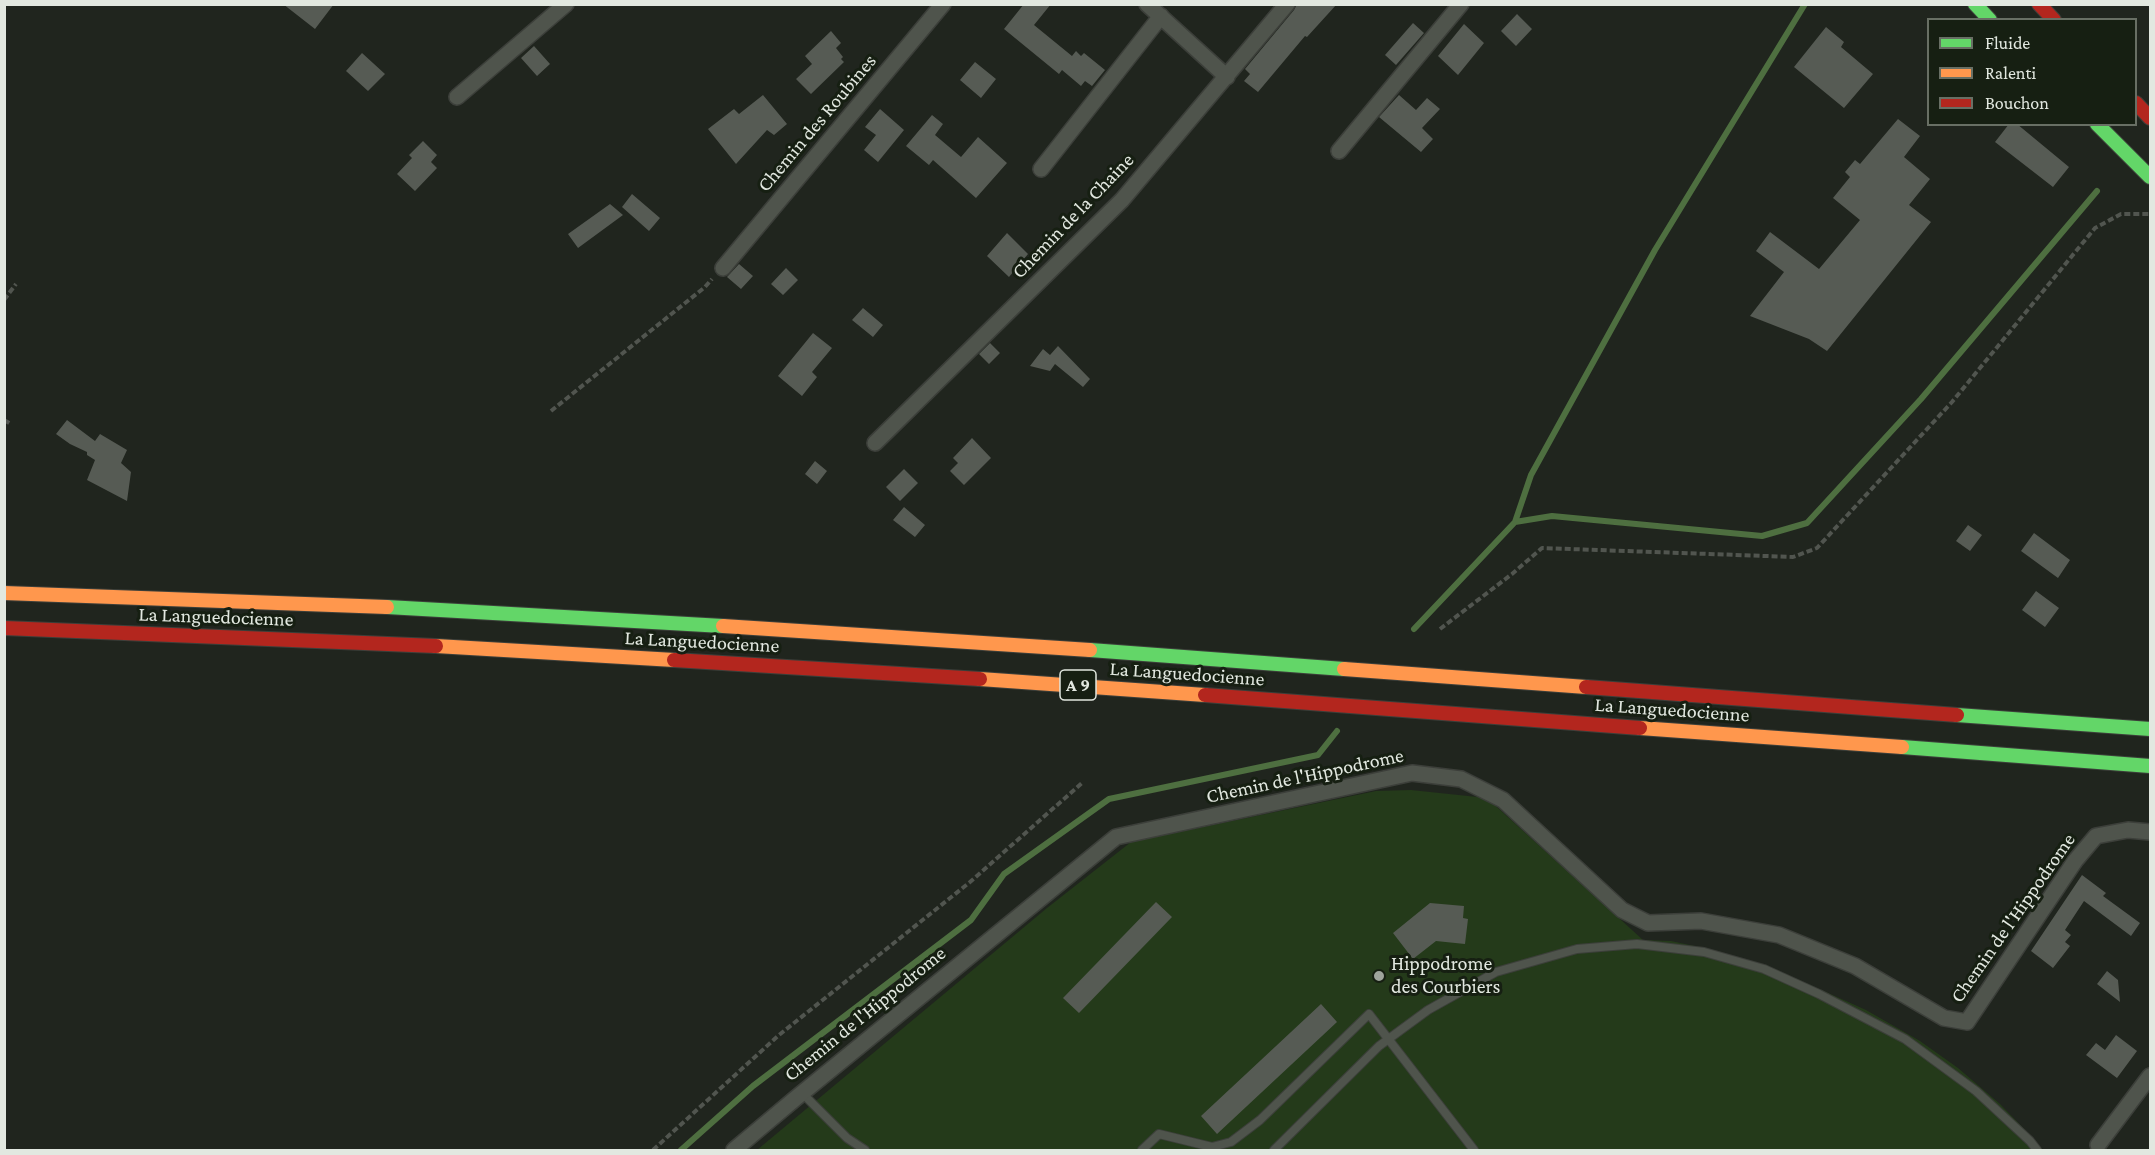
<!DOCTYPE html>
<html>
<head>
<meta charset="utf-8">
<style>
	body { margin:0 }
	#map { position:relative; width:2155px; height:1155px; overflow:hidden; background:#20251e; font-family:"Crimson Pro",serif }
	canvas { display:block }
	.frame { position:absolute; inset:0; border:6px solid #e2e8e0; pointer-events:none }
	.legend { position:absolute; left:1927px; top:18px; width:210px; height:108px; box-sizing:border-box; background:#161f12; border:2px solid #686f64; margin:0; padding:8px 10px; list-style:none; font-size:18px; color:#e2e8e0 }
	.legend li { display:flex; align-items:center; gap:12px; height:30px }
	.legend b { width:30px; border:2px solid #686f64 }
</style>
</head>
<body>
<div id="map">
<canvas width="2155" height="1155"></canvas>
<div class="frame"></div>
<ul class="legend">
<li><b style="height:8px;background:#63d668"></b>Fluide</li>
<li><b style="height:8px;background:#ff974d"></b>Ralenti</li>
<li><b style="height:8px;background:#b3261e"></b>Bouchon</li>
</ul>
</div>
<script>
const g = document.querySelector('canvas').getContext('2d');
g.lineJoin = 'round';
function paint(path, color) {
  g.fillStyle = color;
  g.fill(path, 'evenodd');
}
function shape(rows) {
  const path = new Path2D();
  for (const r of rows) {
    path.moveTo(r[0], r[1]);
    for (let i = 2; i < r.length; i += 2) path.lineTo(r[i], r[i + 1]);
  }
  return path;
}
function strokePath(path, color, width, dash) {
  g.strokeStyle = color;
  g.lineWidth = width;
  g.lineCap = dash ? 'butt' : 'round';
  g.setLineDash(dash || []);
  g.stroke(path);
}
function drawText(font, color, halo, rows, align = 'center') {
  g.font = font + ' "Crimson Pro",serif';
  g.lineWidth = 6;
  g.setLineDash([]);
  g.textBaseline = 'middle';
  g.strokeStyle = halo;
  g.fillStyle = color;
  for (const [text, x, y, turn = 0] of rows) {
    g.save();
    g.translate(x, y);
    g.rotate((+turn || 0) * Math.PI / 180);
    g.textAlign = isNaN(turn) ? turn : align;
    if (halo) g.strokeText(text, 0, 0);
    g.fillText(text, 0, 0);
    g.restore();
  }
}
paint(shape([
	[1411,790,1487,798,1643,940,1671,941,1704,948,1766,965,1866,1010,1920,1041,1958,1068,2000,1104,2030,1135,2043,1150,757,1150,1047,908,1131,842,1376,791]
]), '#243a1a');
strokePath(shape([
	[1515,522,1531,475,1655,250,1805,4],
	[1414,629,1515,522,1552,516,1762,536,1807,523,1921,399,2097,191],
	[681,1150,753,1086,971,920,1004,874,1109,799,1318,755,1337,731]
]), '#4e6f40', 6);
paint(shape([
	[283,4,334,4,315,29],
	[1024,4,1051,4,1034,25,1072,56,1076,51,1081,56,1084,53,1105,70,1092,86,1085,81,1081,86,1062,70,1059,74,1004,29],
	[1297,4,1337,4,1307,37,1305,36,1258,92,1244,81,1250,74,1245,69,1294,10],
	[1517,14,1532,29,1516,46,1501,31],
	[1413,23,1424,33,1396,65,1385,55],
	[1464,24,1484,43,1458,75,1438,56],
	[1826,27,1844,42,1841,47,1873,74,1844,108,1794,67],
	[831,31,841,43,836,48,843,57,841,59,844,62,811,94,796,79,812,64,805,56],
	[534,46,550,64,537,76,521,58],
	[362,53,385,74,368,91,346,71],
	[975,62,996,79,981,98,960,80],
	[763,95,787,124,774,135,767,130,736,164,708,129,734,109,739,114],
	[1399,95,1416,110,1427,98,1440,109,1422,128,1433,139,1421,152,1379,117],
	[880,109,904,130,878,162,864,150,876,135,865,127],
	[932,115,943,124,935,135,961,157,978,137,1007,163,976,198,933,160,929,165,906,146],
	[1898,119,1920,136,1904,157,1930,179,1909,205,1931,222,1827,351,1809,339,1750,316,1784,272,1756,251,1770,232,1819,269,1860,220,1833,198,1850,177,1845,172,1855,160,1860,164],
	[2009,124,2017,124,2069,167,2053,187,1995,142],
	[423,141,437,155,431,162,437,168,415,191,397,174,412,158,409,155],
	[632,194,660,218,649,231,622,207],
	[610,204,623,215,578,248,568,234],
	[1007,233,1028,254,1009,277,987,256],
	[739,264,753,276,741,289,727,277],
	[786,268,798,280,783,295,771,284],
	[863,308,883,325,873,337,852,320],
	[813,333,832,348,812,372,817,377,802,396,778,376],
	[990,343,1000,353,989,364,979,354],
	[1058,346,1090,379,1083,387,1055,364,1050,371,1030,366,1043,349,1050,355],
	[67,420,95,441,100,434,127,450,121,463,131,472,127,501,87,480,95,460,87,455,87,452,70,444,56,434],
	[972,438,991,458,964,485,950,471,958,463,953,458],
	[815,461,827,471,817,484,805,474],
	[904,469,918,483,900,501,886,487],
	[904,507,925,525,915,537,893,520],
	[1968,525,1982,535,1970,551,1956,541],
	[2034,533,2070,560,2058,578,2021,551],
	[2036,591,2059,608,2045,627,2022,610],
	[2082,875,2106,893,2103,896,2140,923,2131,936,2084,901,2065,930,2071,935,2065,942,2070,946,2053,968,2031,951],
	[1156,902,1172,917,1079,1013,1063,998],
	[1430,903,1464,906,1463,918,1468,919,1465,944,1436,941,1413,959,1393,933],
	[2107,971,2118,980,2120,1002,2097,984],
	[1321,1004,1337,1022,1217,1134,1201,1116],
	[2116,1035,2137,1051,2117,1078,2086,1055,2096,1043,2105,1050]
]), '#565b54');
const lane = shape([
	[802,1093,847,1138,865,1150],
	[1142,1150,1159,1134,1212,1147,1231,1142,1260,1120,1369,1014,1474,1150],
	[1274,1150,1379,1046,1428,1010,1496,972,1577,949,1637,944,1704,952,1764,969,1819,994,1905,1039,1976,1091,2030,1141,2037,1150]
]);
const street = shape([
	[1147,4,1227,77],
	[457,97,566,4],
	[1339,151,1461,4],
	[1041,169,1161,16],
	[723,268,943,4],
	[875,443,1122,200,1287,4],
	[2098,1145,2150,1076],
	[734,1150,796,1098,1116,837,1412,773,1461,779,1503,800,1622,910,1648,923,1701,921,1779,935,1855,966,1944,1018,1967,1022,2075,861,2096,836,2128,830,2150,832]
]);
const fast = shape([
	[1975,4,1990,20],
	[2097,124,2150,177],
	[387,607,723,626],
	[1090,650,1344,669],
	[1957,715,2150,729],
	[1902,747,2150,766]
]);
const slow = shape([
	[4,593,387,607],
	[723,626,1090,650],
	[436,646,674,660],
	[1344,669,1586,687],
	[980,679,1205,695],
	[1640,728,1902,747]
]);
const jam = shape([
	[2039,4,2054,20],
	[2136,103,2150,118],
	[4,628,436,646],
	[674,660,980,679],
	[1586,687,1957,715],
	[1205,695,1640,728]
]);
strokePath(lane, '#3c3f3a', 10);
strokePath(street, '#3c3f3a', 18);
strokePath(fast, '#3c3f3a', 16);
strokePath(slow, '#3c3f3a', 16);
strokePath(jam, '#3c3f3a', 16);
strokePath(shape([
	[4,300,16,284],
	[551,411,705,287,712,279],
	[4,420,11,424],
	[1440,629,1512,574,1542,548,1793,557,1817,548,1952,402,2095,228,2121,214,2150,214],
	[653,1150,779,1035,970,882,1082,783]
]), '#51554f', 4, [6, 3]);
strokePath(lane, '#4f544c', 8);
strokePath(street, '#4f544c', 15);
strokePath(fast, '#63d668', 14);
strokePath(slow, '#ff974d', 14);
strokePath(jam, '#b3261e', 14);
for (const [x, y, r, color] of [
	[1379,976,6,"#9ea49c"]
]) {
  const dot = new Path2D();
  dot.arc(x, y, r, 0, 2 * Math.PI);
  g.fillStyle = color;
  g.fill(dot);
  strokePath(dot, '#161f12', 2);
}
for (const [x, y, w] of [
	[1078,685,36]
]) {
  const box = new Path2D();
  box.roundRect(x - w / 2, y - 15, w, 30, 4.5);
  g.fillStyle = '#161f12';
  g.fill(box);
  strokePath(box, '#e2e8e0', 1.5);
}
drawText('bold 18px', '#e2e8e0', null, [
	["A 9",1078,685]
]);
drawText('20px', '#e2e8e0', '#161f12', [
	["Chemin des Roubines",817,123,-50],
	["Chemin de la Chaine",1073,216,-46],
	["La Languedocienne",216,617,2],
	["La Languedocienne",702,642,3],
	["La Languedocienne",1187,674,4],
	["La Languedocienne",1672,710,4],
	["Chemin de l'Hippodrome",1305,776,-12],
	["Chemin de l'Hippodrome",2013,918,-55],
	["Chemin de l'Hippodrome",865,1014,-39]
]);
drawText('20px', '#e2e8e0', '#161f12', [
	["Hippodrome",1391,964],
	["des Courbiers",1391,987]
], 'left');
</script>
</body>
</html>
